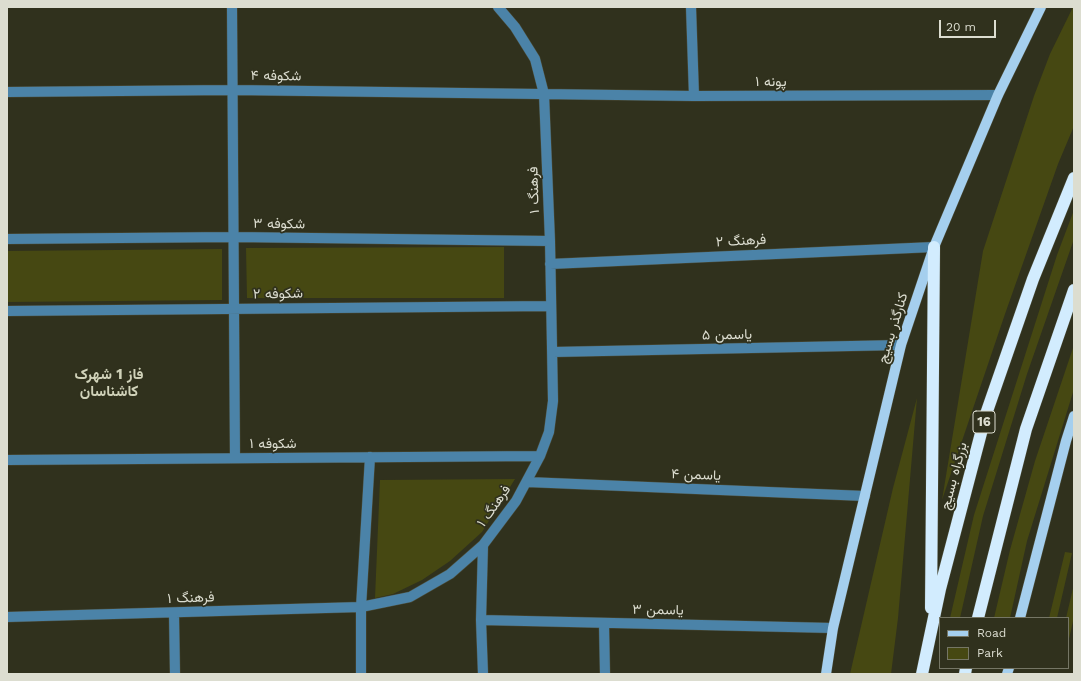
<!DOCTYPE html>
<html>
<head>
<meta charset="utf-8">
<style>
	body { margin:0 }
	#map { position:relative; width:1081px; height:681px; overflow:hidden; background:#30311d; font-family:"Work Sans",sans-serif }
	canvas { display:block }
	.frame { position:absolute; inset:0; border:8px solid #dcddd0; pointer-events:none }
	.legend { position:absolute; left:939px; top:617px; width:130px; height:52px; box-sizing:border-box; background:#30311d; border:1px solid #757665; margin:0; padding:5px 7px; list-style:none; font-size:12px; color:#dcddd0 }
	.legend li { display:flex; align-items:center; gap:8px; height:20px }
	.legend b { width:20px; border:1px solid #757665 }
	.scale { position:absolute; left:939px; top:20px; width:57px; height:18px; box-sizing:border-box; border:2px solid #dcddd0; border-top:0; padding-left:5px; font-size:12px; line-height:14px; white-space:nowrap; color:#dcddd0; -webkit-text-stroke:3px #30311d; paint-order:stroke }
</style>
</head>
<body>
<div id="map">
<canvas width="1081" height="681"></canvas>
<div class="frame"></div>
<ul class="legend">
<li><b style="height:5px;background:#a5cfee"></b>Road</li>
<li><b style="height:11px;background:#464812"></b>Park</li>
</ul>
<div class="scale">20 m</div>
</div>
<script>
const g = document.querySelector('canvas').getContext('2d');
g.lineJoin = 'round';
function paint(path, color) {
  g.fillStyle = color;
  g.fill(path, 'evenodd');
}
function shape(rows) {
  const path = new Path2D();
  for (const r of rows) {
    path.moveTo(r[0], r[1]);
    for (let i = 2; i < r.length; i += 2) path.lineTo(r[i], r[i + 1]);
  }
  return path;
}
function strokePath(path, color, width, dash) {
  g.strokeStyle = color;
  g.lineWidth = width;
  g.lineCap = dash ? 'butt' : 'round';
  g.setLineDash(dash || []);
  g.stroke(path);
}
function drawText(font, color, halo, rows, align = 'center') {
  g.font = font + ' "Work Sans",Vazirmatn,sans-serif';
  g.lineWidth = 3.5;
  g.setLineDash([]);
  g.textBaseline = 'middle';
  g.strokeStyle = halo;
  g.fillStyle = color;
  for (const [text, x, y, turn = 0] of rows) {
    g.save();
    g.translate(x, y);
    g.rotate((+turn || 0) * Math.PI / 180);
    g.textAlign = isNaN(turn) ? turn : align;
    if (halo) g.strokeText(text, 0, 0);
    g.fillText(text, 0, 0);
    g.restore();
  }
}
paint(shape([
	[1073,7,1074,126,1058,164,1005,314,942,500,983,251,1034,96,1050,54],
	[1074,210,1074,239,1027,374,983,516,960,618,950,618,974,515,1057,255],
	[504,247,504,298,247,298,246,248],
	[222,249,222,300,7,302,7,251],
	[1074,345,1074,389,1027,541,1010,618,994,618,1010,550,1035,461],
	[917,398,898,618,891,674,850,674,893,488],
	[515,479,482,532,450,561,422,580,393,594,375,598,380,480],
	[1065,552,1072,553,1057,618,1049,618],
	[1074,584,1074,617,1068,643,1068,618,1066,618]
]), '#464812');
const minor = shape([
	[232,7,235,458],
	[691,7,694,96],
	[7,92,232,90,694,96,998,95],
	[7,239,233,237,550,241],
	[550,264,934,247],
	[7,311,550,306],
	[553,352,901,345],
	[7,460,540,456],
	[527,482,865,496],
	[483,545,481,620,483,674],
	[174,613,175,674],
	[7,617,361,607,410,597,450,574,483,545,516,501,540,456,549,432,553,401,550,241,544,94,535,59,515,27,498,7],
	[481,620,833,628],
	[604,623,605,674],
	[361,674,361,607,370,457]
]);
const major = shape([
	[1020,618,1066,441,1074,416],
	[826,674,833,628,901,345,934,247,998,95,1041,7],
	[1007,674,1009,668]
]);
const highway = shape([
	[931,608,934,247],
	[978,618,1026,429,1074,290],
	[922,674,940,589,986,414,1033,279,1074,178],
	[965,674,966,668]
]);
strokePath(minor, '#4c4d3a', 11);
strokePath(major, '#4c4d3a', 11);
strokePath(highway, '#4c4d3a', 13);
strokePath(minor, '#4b83a8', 10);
strokePath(major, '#a5cfee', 10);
strokePath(highway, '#d2ecfe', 12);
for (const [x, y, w] of [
	[984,422,22]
]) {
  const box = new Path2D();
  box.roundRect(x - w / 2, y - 11, w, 22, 3);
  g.fillStyle = '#30311d';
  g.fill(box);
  strokePath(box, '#dcddd0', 1);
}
drawText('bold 13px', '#dcddd0', null, [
	["16",984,422]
]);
drawText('14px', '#dcddd0', '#30311d', [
	["شکوفه ۴",276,76,1],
	["پونه ۱",771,82],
	["فرهنگ ۱",534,190,-92],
	["شکوفه ۳",279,224,1],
	["فرهنگ ۲",741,241,-3],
	["شکوفه ۲",278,294,-1],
	["کنارگذر بسیج",893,328,-73],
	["یاسمن ۵",727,335,-1],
	["شکوفه ۱",273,444],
	["یاسمن ۴",696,475,2],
	["بزرگراه بسیج",954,476,-75],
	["فرهنگ ۱",494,506,-55],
	["فرهنگ ۱",191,598,-2],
	["یاسمن ۳",658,610,1]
]);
drawText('bold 15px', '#d0d2b9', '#30311d', [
	["فاز 1 شهرک",109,375],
	["کاشناسان",109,392]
]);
</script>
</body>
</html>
